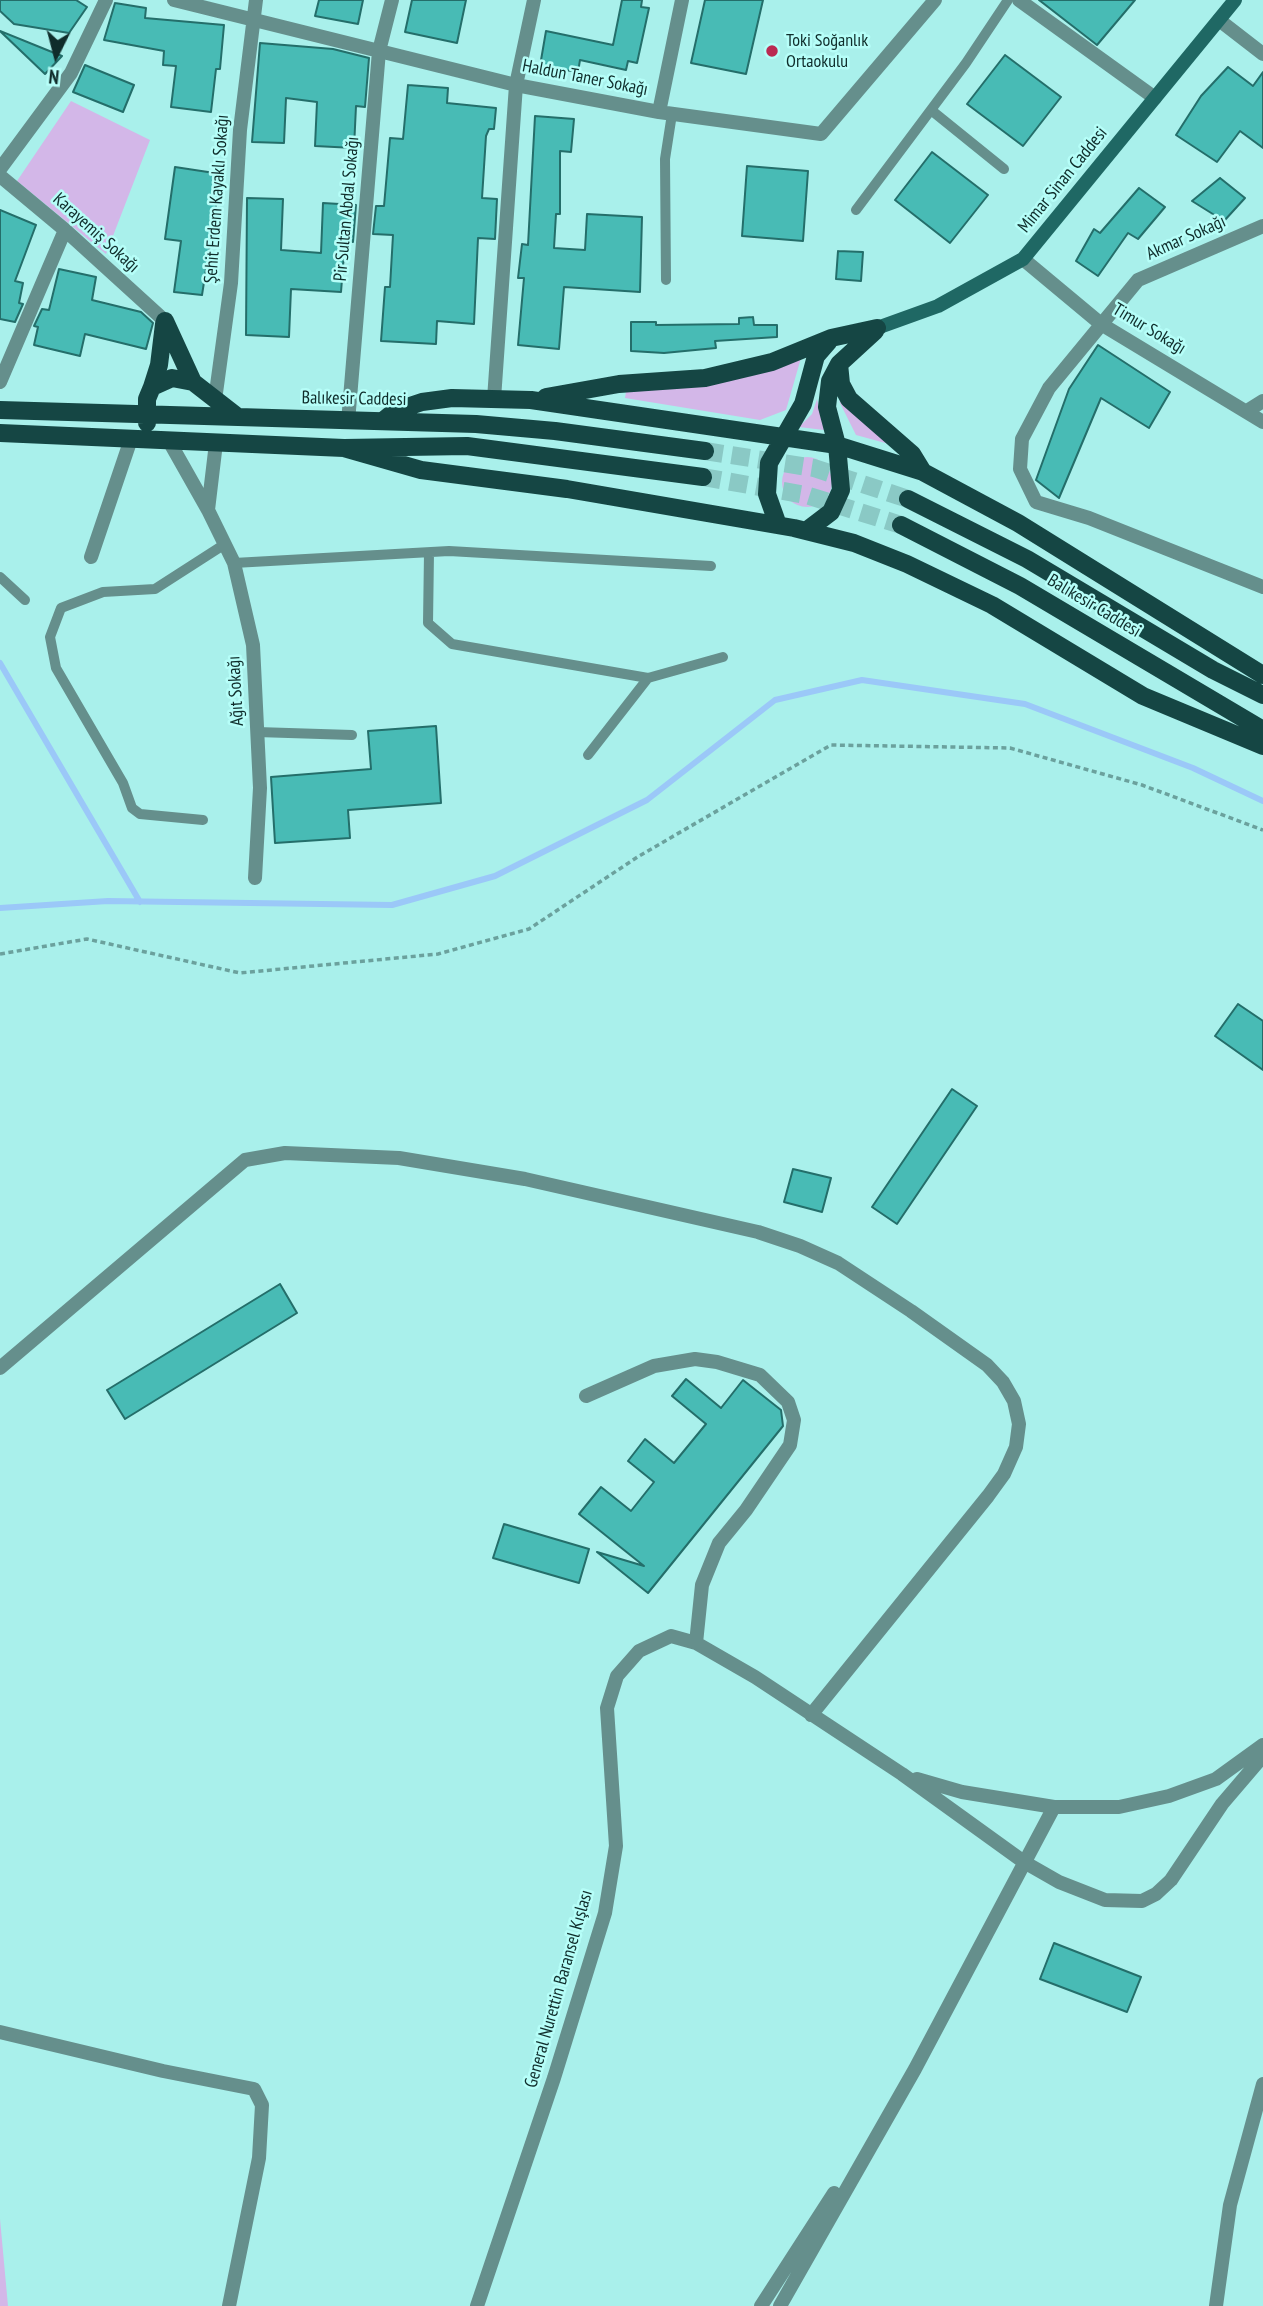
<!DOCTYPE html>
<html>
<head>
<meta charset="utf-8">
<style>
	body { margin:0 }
	#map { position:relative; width:1263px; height:2306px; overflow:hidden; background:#a9f0eb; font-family:"PT Sans Narrow",sans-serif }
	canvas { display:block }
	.north { position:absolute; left:21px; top:21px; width:70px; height:70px; -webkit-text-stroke:5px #b6fef8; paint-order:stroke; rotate:186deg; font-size:19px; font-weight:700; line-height:28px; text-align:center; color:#0f2d2b }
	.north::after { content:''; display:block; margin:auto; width:24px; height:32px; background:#0f2d2b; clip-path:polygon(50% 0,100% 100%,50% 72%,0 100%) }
</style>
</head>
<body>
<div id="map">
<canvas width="1263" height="2306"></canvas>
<div class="north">N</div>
</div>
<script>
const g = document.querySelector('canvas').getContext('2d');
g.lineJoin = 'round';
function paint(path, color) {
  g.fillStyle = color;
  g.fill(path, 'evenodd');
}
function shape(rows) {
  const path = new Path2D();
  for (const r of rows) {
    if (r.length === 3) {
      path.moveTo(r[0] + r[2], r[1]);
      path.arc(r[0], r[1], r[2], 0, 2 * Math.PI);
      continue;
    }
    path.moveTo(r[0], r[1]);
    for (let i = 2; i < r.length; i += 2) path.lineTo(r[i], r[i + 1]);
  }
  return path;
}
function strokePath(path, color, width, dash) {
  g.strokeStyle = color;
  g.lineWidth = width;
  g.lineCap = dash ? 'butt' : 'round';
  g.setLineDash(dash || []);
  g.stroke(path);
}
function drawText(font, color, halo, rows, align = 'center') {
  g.font = font + ' "PT Sans Narrow",sans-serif';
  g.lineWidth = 5;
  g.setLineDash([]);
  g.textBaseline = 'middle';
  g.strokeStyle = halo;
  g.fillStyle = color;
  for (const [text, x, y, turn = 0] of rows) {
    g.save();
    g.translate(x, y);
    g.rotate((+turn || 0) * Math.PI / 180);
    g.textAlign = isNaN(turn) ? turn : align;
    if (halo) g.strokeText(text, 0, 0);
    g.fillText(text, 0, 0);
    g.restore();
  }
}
paint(shape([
	[71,101,150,140,106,254,17,181],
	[801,358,786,410,760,420,625,398,626,392,716,384],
	[817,399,824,430,799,427,812,414],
	[839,401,869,427,896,446,856,435],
	[807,482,25],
	[0,2219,8,2306,0,2306]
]), '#d3b7e8');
strokePath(shape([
	[0,663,140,902],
	[0,908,108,901,392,905,495,876,647,800,775,700,862,680,1025,704,1193,768,1263,801]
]), '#9bc8f8', 6);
const building = shape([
	[0,0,76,0,87,7,69,33,14,24,0,11,0,0],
	[319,0,363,0,358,24,315,16,319,0],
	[412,0,466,0,457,43,405,32,412,0],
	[622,0,642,0,641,7,649,8,637,63,628,61,626,70,580,60,578,72,540,66,546,31,613,45,622,0],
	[705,0,763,0,746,74,691,63,705,0],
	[1039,0,1135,0,1097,45,1039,0],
	[115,3,146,8,145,18,224,25,220,69,216,69,211,112,171,107,176,66,163,65,164,51,104,40,115,3],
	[0,31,47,50,62,56,45,74,0,31],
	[260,43,333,49,369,58,365,107,356,106,354,148,315,146,317,102,286,98,284,143,252,142,260,43],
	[1005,55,1061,97,1023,146,967,104,1005,55],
	[85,65,134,85,123,112,73,92,85,65],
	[1228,67,1253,86,1263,72,1263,148,1240,131,1217,162,1176,135,1201,96,1228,67],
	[408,85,448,88,447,103,496,108,494,129,489,129,486,136,482,198,497,199,495,239,478,238,474,324,437,321,436,344,381,341,385,287,390,287,393,235,373,234,376,206,384,206,390,138,403,139,408,85],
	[535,116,574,119,571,152,560,151,560,214,556,214,554,248,585,250,587,214,642,217,640,292,564,287,559,349,518,345,524,278,518,278,522,244,528,245,535,116],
	[932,152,988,195,950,243,895,200,932,152],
	[747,166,808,171,803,241,742,236,747,166],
	[175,167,221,174,202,295,174,292,181,241,165,239,175,167],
	[1220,178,1245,198,1224,221,1192,201,1220,178],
	[1139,188,1165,207,1138,239,1128,233,1098,276,1076,261,1094,229,1100,233,1139,188],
	[247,198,283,199,281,250,321,253,323,203,356,205,353,242,345,241,341,292,291,289,289,337,246,335,247,198],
	[0,210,36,225,15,281,23,283,19,303,23,304,15,322,0,319,0,210],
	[838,251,863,252,861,281,836,279,838,251],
	[59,269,96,277,92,300,141,312,153,323,146,349,85,334,80,356,34,345,38,327,34,326,42,309,49,310,59,269],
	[753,317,754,325,777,325,777,337,715,341,716,348,664,353,631,351,631,322,656,322,656,325,739,324,739,318,753,317],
	[1098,345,1170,392,1149,428,1101,398,1059,498,1036,480,1069,389,1098,345],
	[436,726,441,803,348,810,350,838,275,843,271,777,371,769,368,731,436,726],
	[1238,1004,1263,1021,1263,1070,1215,1036,1238,1004],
	[952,1089,977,1106,897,1224,872,1207,952,1089],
	[793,1169,831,1178,822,1212,784,1202,793,1169],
	[280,1284,297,1313,125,1419,107,1390,280,1284],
	[686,1379,721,1408,743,1380,781,1410,783,1426,648,1593,597,1552,644,1566,579,1514,601,1487,631,1511,654,1482,628,1461,645,1439,674,1463,706,1424,672,1396,686,1379],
	[504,1524,589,1549,579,1583,493,1558,504,1524],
	[1054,1943,1141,1977,1127,2012,1040,1979,1054,1943]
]);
paint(building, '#48bbb5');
strokePath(building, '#246e6a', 2);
strokePath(shape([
	[705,451,814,468,908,499],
	[703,477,806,495,901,525]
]), '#8ac9c5', 18, [18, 9]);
strokePath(shape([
	[0,954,87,939,240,973,438,954,529,929,639,856,831,745,1010,748,1142,785,1263,830]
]), '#6ba19d', 3.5, [5, 3.5]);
strokePath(shape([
	[931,110,1004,169],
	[856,210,966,63,1008,0],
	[666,280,665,159,672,114],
	[429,553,428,623,452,644,648,678],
	[234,563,449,551,711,566],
	[0,577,25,600],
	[257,732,352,735],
	[588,755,648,678,723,657],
	[203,820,140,814,132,808,123,783,56,668,50,637,61,608,103,592,155,589,225,544]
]), '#658f8c', 10);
strokePath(shape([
	[174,0,516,85,659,112,821,134,935,0],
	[1019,0,1155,98],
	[1219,20,1263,54],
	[659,112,682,0],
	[0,169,71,73,106,0],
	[0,176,65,230,165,321],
	[1263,226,1138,280,1049,388,1022,439,1020,469,1036,502,1089,518,1263,587],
	[1023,259,1101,324,1263,422],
	[0,382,65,230],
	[494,399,516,85,534,0],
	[215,400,231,283,240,130,256,0],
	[1247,411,1263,401],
	[348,422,379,51,392,0],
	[169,441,208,510,216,443],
	[208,510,234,563,253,645,260,788,255,878],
	[91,557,131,439],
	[0,1368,245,1160,285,1153,399,1158,525,1179,758,1232,800,1246,838,1263,911,1311,987,1365,1003,1382,1014,1401,1019,1424,1016,1447,1004,1474,988,1496,811,1715],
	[586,1396,654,1366,695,1359,717,1362,760,1375,788,1402,794,1420,790,1445,746,1510,719,1543,702,1585,696,1643],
	[917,1779,962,1792,1054,1807,1119,1807,1169,1796,1216,1779,1263,1745],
	[0,2032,163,2071,254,2089,262,2105,259,2158,229,2306],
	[477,2306,554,2078,605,1913,616,1846,607,1708,617,1676,639,1651,671,1636,696,1643,755,1677,902,1774,1024,1862,1059,1882,1105,1900,1142,1901,1156,1894,1171,1880,1222,1804,1263,1756],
	[761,2306,834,2193],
	[780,2306,915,2069,1054,1807],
	[1216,2306,1230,2205,1263,2084]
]), '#658f8c', 14);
strokePath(shape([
	[877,328,938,306,1023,259,1235,0]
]), '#1f6864', 14);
strokePath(shape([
	[165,321,193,382,238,417],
	[839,364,841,384,849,399,912,454,923,472],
	[152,387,159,365,164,324],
	[546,397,619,384,705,378,772,362,831,338,877,328],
	[0,410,476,424,555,431,705,451],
	[384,420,395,411,422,402,452,398,531,400,837,445,923,472,1018,523,1263,675],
	[147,423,147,399,152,387,172,378,193,382],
	[0,433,344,448,467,446,703,477],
	[344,448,421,470,567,489,794,528,854,543,907,564,992,605,1143,696,1263,746],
	[908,499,1027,559,1213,670,1263,695],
	[778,525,767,494,769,463,803,404,816,356,829,341],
	[901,525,1020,586,1263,730],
	[806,531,831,512,841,490,837,445,827,407,830,381,839,364,875,331]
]), '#154644', 18);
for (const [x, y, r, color] of [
	[772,51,7,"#ba2a52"]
]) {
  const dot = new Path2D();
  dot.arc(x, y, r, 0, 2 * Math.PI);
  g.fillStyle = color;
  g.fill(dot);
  strokePath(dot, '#b6fef8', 2.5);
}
drawText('18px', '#0f2d2b', '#b6fef8', [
	["Toki Soğanlık",786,41],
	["Ortaokulu",786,62]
], 'left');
drawText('18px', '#0f2d2b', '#b6fef8', [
	["Haldun Taner Sokağı",585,78,11],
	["Mimar Sinan Caddesi",1063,180,-51],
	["Şehit Erdem Kayaklı Sokağı",217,199,-86],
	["Pir Sultan Abdal Sokağı",347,209,-85],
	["Karayemiş Sokağı",96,233,42],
	["Akmar Sokağı",1186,238,-24],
	["Timur Sokağı",1149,329,31],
	["Balıkesir Caddesi",354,399,1],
	["Balıkesir Caddesi",1094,606,31],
	["Ağıt Sokağı",236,691,-93],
	["General Nurettin Baransel Kışlası",559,1989,-74]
]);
</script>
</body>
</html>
